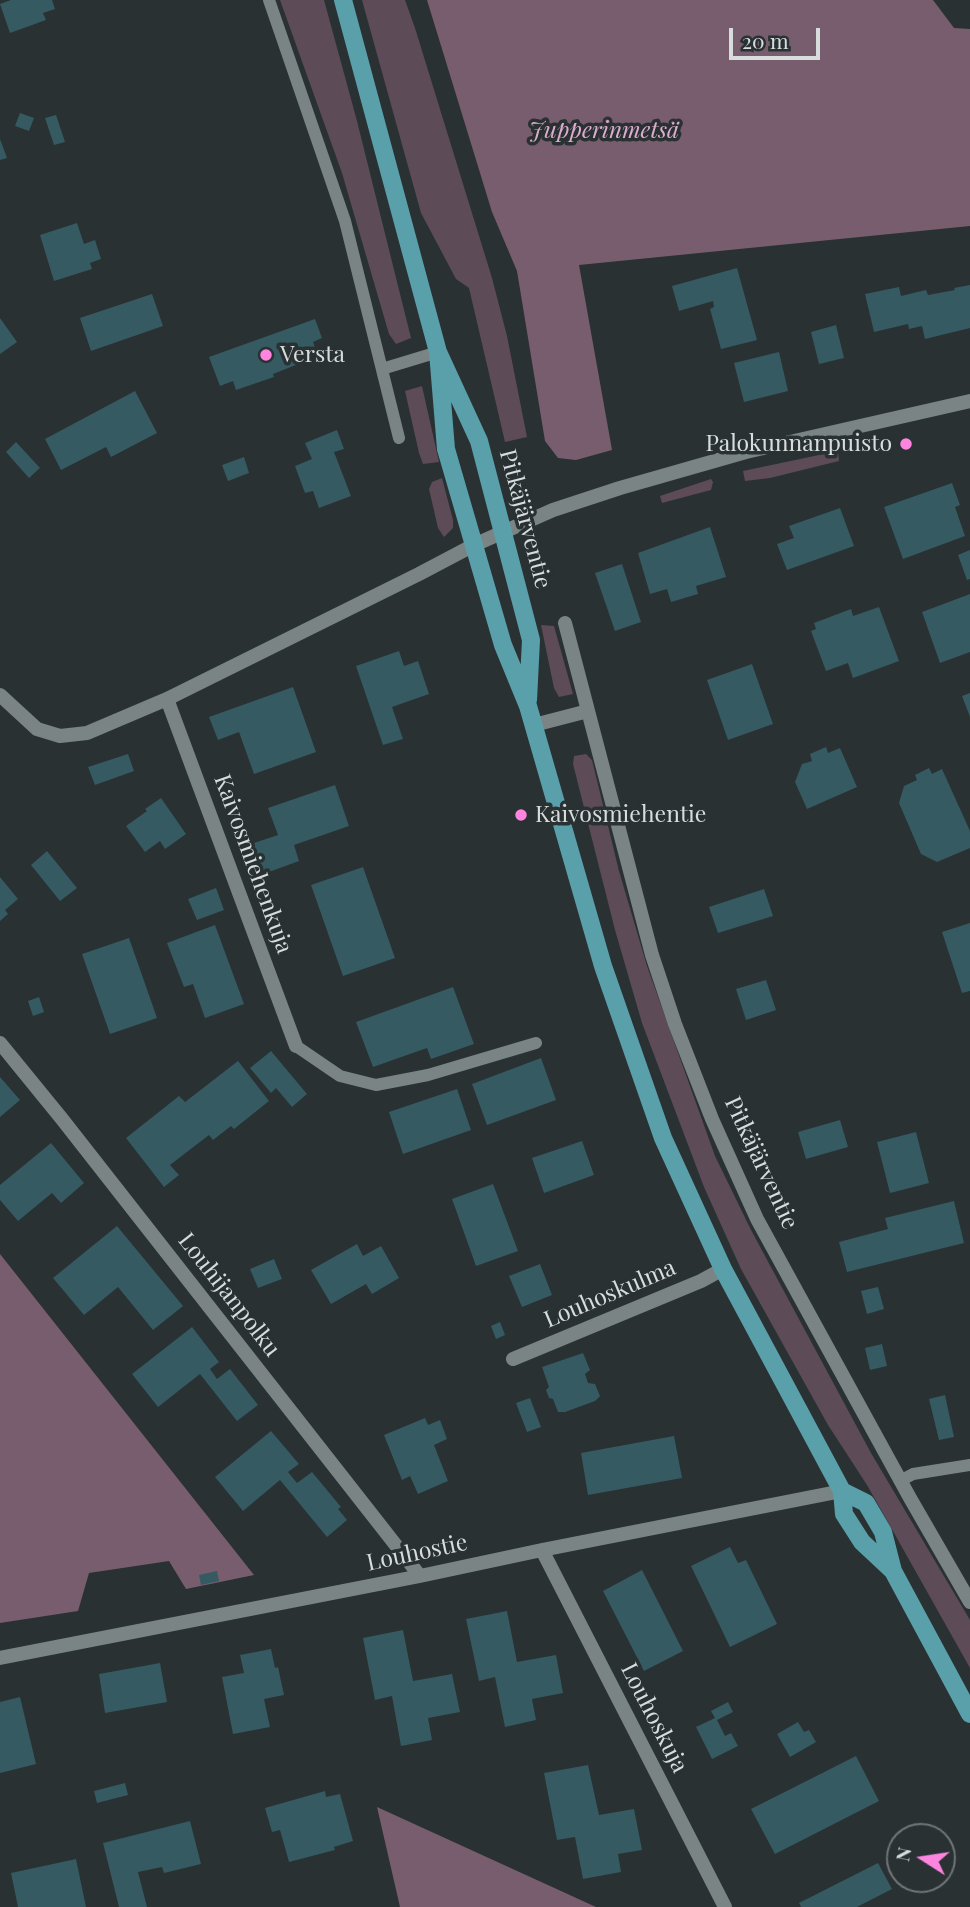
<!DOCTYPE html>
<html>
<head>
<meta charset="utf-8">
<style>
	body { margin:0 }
	#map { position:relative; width:970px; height:1907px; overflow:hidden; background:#293133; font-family:"Playfair Display",serif }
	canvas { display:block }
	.north { position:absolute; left:886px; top:1823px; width:70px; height:70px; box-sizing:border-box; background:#293133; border:2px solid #6f7577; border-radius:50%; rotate:282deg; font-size:19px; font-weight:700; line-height:28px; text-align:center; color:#d7dcdd }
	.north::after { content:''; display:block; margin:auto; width:24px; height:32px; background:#fe85df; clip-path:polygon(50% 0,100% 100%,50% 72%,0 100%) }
	.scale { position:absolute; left:729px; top:28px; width:91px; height:32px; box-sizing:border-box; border:4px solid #d7dcdd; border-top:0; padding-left:9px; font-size:21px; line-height:24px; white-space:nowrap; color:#d7dcdd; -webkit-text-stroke:5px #293133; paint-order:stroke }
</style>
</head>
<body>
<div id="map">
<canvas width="970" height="1907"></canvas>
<div class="north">N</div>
<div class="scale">20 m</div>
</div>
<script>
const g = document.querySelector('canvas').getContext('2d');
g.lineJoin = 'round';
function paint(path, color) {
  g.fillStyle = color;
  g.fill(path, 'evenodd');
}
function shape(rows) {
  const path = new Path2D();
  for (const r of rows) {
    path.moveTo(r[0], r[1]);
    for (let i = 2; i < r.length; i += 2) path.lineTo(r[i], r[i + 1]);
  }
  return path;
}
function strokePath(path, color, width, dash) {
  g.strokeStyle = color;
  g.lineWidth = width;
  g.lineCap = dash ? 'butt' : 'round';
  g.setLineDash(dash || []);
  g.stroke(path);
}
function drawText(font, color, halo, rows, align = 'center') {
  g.font = font + ' "Playfair Display",serif';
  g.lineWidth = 7;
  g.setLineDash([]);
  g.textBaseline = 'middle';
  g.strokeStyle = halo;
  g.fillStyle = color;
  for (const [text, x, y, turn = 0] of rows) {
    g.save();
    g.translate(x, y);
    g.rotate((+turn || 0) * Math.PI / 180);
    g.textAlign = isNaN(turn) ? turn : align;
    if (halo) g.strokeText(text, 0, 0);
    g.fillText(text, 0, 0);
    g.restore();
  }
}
paint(shape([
	[280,0,324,0,357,121,411,338,396,344,389,334,342,173],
	[362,0,405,0,415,28,492,278,507,336,527,437,505,442,469,288,456,279,421,213],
	[422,386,439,462,423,464,419,453,405,391],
	[838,451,839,461,770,478,745,481,743,471],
	[442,478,453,520,453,528,444,537,438,528,429,489,432,482],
	[711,479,713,482,711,490,662,503,660,496],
	[541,625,554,626,573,694,559,697,554,688],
	[586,754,592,760,619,871,647,966,715,1156,751,1230,871,1453,970,1620,970,1668,867,1485,828,1425,741,1269,704,1187,642,1023,615,930,573,764,574,756]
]), '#5d4b58');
paint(shape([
	[427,0,933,0,954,28,970,29,970,226,579,265,612,450,576,460,558,458,545,441,517,271,492,212],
	[0,1254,254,1575,186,1589,169,1561,89,1573,78,1611,0,1623],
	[377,1807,596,1907,400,1907]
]), '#785d6f');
paint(shape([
	[11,0,52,0,55,9,43,13,46,20,10,33,0,4],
	[20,113,34,118,29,131,15,126],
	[56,115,65,142,54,145,45,118],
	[0,139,7,158,0,160],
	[77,223,84,244,95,240,101,259,90,263,92,269,54,281,40,235],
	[737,268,757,340,721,349,710,309,714,307,713,301,679,311,672,286],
	[970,285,970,328,925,339,922,326,909,329,908,324,874,332,865,294,899,287,901,296,926,290,928,295,955,290,954,288],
	[152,294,163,326,91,351,80,318],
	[0,318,17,342,0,354],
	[315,319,322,338,313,342,317,353,300,359,301,363,273,374,274,377,236,390,233,381,220,386,209,357],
	[836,325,844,358,819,364,811,332],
	[779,352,788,391,744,402,734,363],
	[135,391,157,433,111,457,106,447,61,470,45,439],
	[337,430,344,449,334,452,351,496,319,508,313,491,305,493,295,466,312,459,305,443],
	[16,442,40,468,29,478,6,452],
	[244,457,249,473,228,481,222,465],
	[952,483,960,505,955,507,965,536,903,559,884,507],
	[840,508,854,546,787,570,777,544,794,538,789,526],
	[710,527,726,577,696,586,698,594,671,602,667,589,650,594,638,553],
	[970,550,970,579,967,580,958,555],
	[622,564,641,622,615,631,595,573],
	[970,594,970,652,940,663,922,612],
	[879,607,899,661,853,678,848,663,826,671,811,631,816,629,814,623,851,609,853,616],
	[399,651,404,666,418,661,429,694,392,707,403,739,383,745,356,666],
	[752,664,773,724,728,740,707,680],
	[293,687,316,752,254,774,239,732,218,740,209,717],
	[970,693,970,717,962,696],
	[826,747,828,753,840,748,857,787,807,809,795,782,802,764,812,761,810,754],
	[128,754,134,771,95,785,88,767],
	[929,768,932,774,942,769,970,831,970,848,937,862,921,854,899,803,904,786,917,780,915,775],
	[335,785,349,826,294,845,299,861,258,876,248,845,278,835,268,808],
	[161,798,186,834,165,849,160,841,145,852,126,826,147,811,145,809],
	[47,851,77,888,60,901,31,865],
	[363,867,395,958,343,976,311,885],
	[0,877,18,899,5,910,8,914,0,921],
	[216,888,224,910,197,920,188,899],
	[764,889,773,916,718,933,709,907],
	[970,923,970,991,962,993,942,932],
	[215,925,244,1004,205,1018,193,984,184,987,167,943],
	[129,938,157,1018,110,1034,82,954],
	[766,980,776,1010,746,1020,736,989],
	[453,987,474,1044,431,1059,427,1048,373,1067,356,1022],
	[39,997,44,1012,33,1016,28,1001],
	[271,1051,307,1094,292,1107,276,1088,271,1093,250,1068],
	[541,1058,556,1100,487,1125,472,1084],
	[238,1061,269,1101,234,1129,231,1126,213,1140,209,1135,170,1165,179,1175,164,1187,126,1138,179,1096,185,1102],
	[0,1077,20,1100,0,1117],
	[457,1089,471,1130,403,1154,389,1112],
	[840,1120,848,1147,806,1159,798,1132],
	[916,1132,929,1183,890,1193,877,1142],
	[582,1141,594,1175,544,1193,532,1158],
	[51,1143,84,1183,61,1203,52,1193,18,1221,0,1200,0,1185],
	[493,1184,518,1251,476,1266,452,1199],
	[954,1201,964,1243,847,1272,839,1242,888,1229,885,1218],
	[117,1226,183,1306,153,1330,118,1287,84,1315,53,1278],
	[357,1244,363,1256,381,1246,399,1278,372,1294,366,1284,331,1304,311,1270],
	[274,1259,282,1279,258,1288,250,1269],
	[540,1264,552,1295,522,1307,509,1276],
	[878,1287,884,1309,867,1314,861,1291],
	[500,1322,505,1335,496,1339,491,1326],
	[192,1327,219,1362,210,1369,217,1379,230,1369,258,1405,237,1421,200,1374,158,1407,132,1374],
	[882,1344,887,1366,870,1370,865,1348],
	[583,1353,590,1370,585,1374,588,1383,595,1384,600,1396,595,1401,565,1412,558,1412,553,1399,549,1398,546,1390,549,1387,542,1367],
	[945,1395,954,1437,939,1440,929,1399],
	[530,1398,541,1427,527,1432,516,1403],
	[425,1418,428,1425,440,1420,447,1439,434,1445,448,1481,418,1494,410,1476,402,1480,384,1435],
	[271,1431,299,1464,288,1472,297,1483,312,1472,341,1507,338,1509,347,1520,327,1537,280,1480,243,1511,215,1477],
	[674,1436,682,1478,588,1495,581,1453],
	[730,1547,738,1563,746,1560,777,1624,730,1647,691,1566],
	[642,1570,683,1651,644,1671,603,1591],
	[217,1571,219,1581,201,1585,199,1575],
	[507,1611,517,1662,556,1655,563,1693,532,1699,536,1720,505,1727,495,1677,479,1681,466,1619],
	[403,1630,413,1681,452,1674,460,1712,428,1718,432,1740,401,1746,392,1696,375,1700,363,1638],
	[271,1649,275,1668,278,1667,284,1695,264,1699,270,1727,233,1734,222,1677,244,1673,240,1655],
	[160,1663,167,1702,105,1713,99,1674],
	[20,1697,36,1764,0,1773,0,1702],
	[728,1702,733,1712,717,1720,725,1736,731,1733,738,1746,712,1759,696,1727,715,1718,711,1711],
	[798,1722,804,1732,809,1730,816,1742,790,1757,777,1734],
	[856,1756,879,1801,775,1854,751,1809],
	[588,1765,599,1815,634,1809,642,1850,618,1854,621,1872,583,1879,575,1837,557,1840,544,1773],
	[125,1783,128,1795,97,1803,94,1791],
	[325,1791,326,1797,340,1794,353,1841,334,1847,335,1850,289,1862,280,1830,272,1832,265,1808],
	[190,1821,201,1864,164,1873,162,1867,138,1872,147,1907,119,1907,103,1843],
	[76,1859,86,1907,18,1907,11,1873],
	[878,1863,892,1889,857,1907,801,1907,799,1903]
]), '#355a61');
strokePath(shape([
	[269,0,345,221,399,438],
	[382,369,438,352],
	[296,1046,340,1076,376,1085,428,1075,536,1043],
	[900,1481,913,1474,970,1465]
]), '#7a8485', 12);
strokePath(shape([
	[565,623,652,955,675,1024,712,1119,757,1219,910,1498,970,1602],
	[0,695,37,729,60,736,87,733,167,699,419,574,474,545],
	[167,699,296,1046],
	[534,725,588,711],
	[0,1043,62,1119,420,1576],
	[513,1359,701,1281,723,1269],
	[542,1550,725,1907],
	[0,1658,420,1576,542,1550,842,1491]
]), '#7a8485', 14);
strokePath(shape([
	[474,545,553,510,620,488,746,452,970,401]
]), '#7a8485', 14);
strokePath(shape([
	[343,0,438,352,479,441,531,640,528,700],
	[438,352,446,449,503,645,528,706,603,966,663,1138,723,1269,842,1491,844,1514,862,1542,893,1571],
	[842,1491,866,1503,883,1532,893,1571,970,1714]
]), '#5aa0ab', 18);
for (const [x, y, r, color] of [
	[266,355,7,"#fe85df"],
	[906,444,7,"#fe85df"],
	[521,815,7,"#fe85df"]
]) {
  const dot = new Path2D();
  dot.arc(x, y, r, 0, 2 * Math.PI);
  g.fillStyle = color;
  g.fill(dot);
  strokePath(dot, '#293133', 2.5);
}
drawText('italic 23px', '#deaccf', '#293133', [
	["Jupperinmetsä",604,131]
]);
drawText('23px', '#d7dcdd', '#293133', [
	["Versta",280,355],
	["Palokunnanpuisto",892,444,"right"],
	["Kaivosmiehentie",535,815]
], 'left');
drawText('23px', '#d7dcdd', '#293133', [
	["Pitkäjärventie",525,519,75],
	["Kaivosmiehenkuja",253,864,70],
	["Pitkäjärventie",761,1163,65],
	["Louhoskulma",610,1294,-23],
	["Louhijanpolku",229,1295,52],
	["Louhostie",417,1553,-12],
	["Louhoskuja",654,1718,63]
]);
</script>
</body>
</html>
